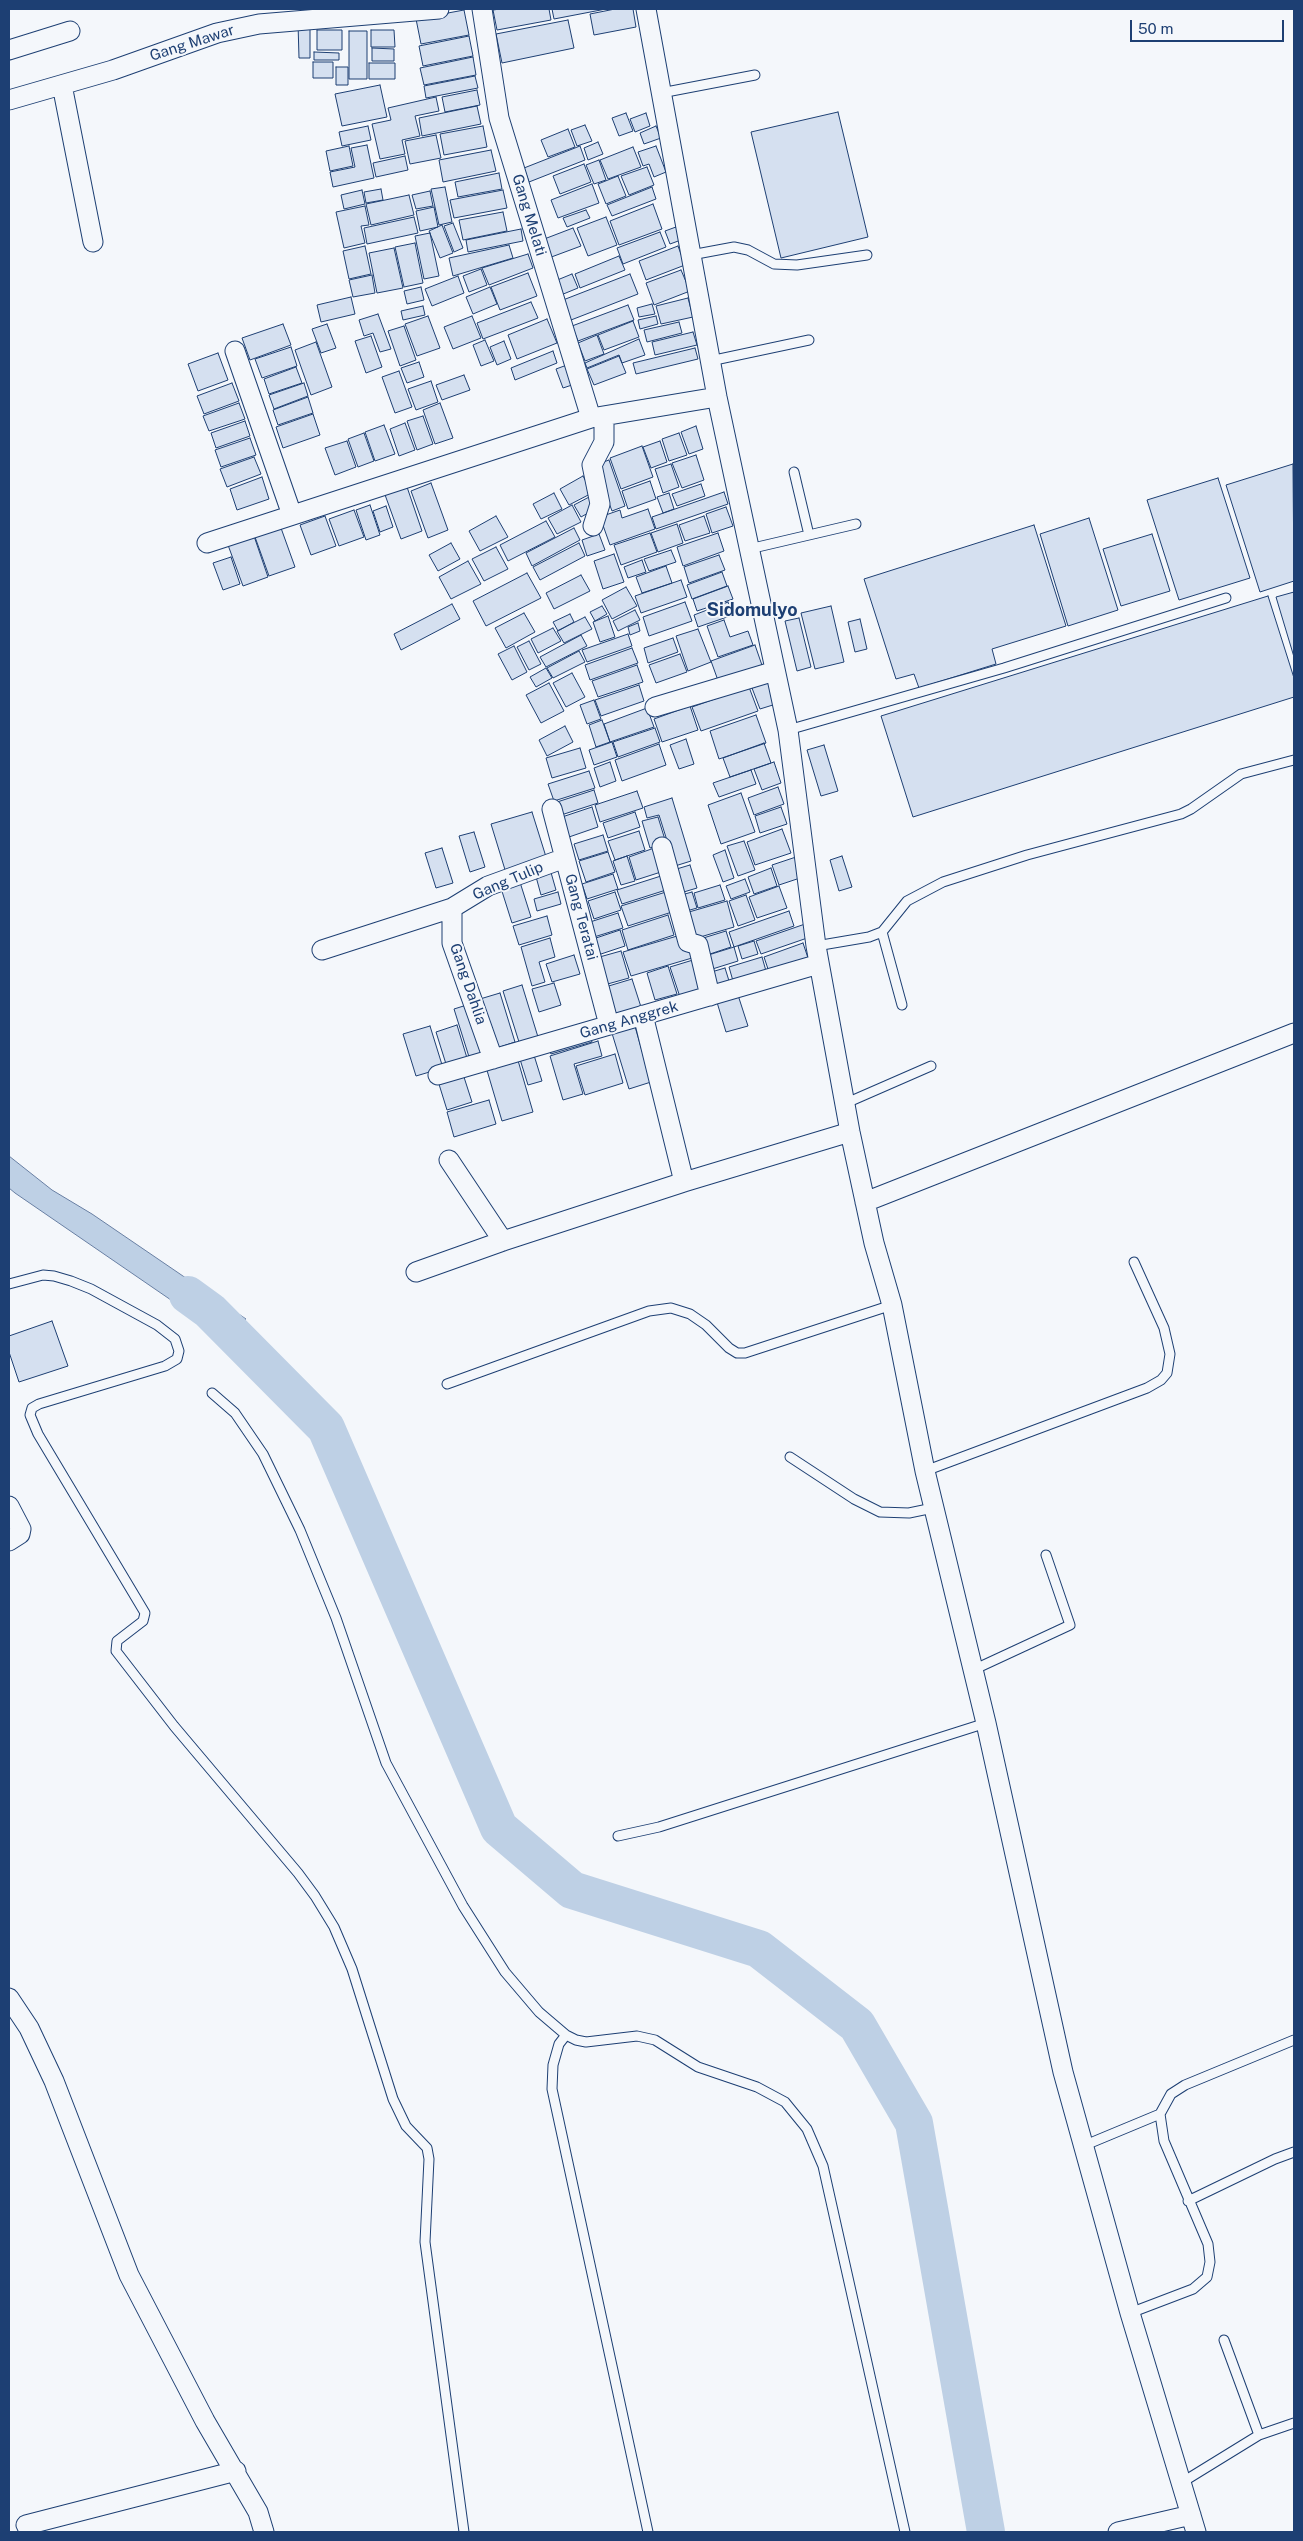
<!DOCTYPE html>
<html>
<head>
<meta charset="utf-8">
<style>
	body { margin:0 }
	#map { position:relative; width:1303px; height:2541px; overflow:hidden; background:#f4f7fb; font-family:"Public Sans",sans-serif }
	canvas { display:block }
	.frame { position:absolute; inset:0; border:10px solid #1d3f73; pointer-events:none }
	.scale { position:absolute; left:1130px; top:20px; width:154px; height:22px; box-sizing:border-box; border:2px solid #1d3f73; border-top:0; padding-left:6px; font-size:15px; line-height:18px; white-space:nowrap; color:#1d3f73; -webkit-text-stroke:4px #f4f7fb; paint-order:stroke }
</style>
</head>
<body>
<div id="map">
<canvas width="1303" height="2541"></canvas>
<div class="frame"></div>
<div class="scale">50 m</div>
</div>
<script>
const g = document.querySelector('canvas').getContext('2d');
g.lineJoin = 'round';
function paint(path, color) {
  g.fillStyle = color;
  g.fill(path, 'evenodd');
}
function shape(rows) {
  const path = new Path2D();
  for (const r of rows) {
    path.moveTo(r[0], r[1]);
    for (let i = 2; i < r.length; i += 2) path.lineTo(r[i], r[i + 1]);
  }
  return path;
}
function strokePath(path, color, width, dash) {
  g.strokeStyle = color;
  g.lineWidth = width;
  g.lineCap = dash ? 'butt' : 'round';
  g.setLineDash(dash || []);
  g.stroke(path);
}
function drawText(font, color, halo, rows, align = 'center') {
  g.font = font + ' "Public Sans",sans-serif';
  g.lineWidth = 4;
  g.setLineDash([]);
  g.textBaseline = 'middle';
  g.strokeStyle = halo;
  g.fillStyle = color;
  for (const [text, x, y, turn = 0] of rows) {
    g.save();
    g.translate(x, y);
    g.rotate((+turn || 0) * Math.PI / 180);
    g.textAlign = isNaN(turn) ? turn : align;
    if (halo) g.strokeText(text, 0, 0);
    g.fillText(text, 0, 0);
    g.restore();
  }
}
const water = shape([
	[9,1156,52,1190,92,1214,246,1319,222,1330,187,1311,15,1193,9,1188,9,1156]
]);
paint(water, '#bed0e5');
strokePath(water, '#687fa3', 1);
strokePath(shape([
	[188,1295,210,1311,326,1428,499,1828,572,1890,759,1949,857,2025,914,2123,986,2532]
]), '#bed0e5', 38);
const building = shape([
	[500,9,549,9,551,20,497,30,493,10,500,9],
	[552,9,606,9,554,19,552,9],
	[615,9,633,9,636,27,594,35,590,14,615,9],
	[464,10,469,35,421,44,416,19,464,10],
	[568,20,574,48,502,63,496,34,568,20],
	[298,23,310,23,310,58,299,58,298,23],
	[317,30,342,30,342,50,317,50,317,30],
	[371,30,394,30,395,47,371,47,371,30],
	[349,31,367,31,367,79,349,79,349,31],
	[469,36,473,56,423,66,419,46,469,36],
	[372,48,394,49,394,61,372,61,372,48],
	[314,52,339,53,339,60,314,60,314,52],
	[473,57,476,75,424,85,420,68,473,57],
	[313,62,333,62,333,78,313,78,313,62],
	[369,63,395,63,395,79,369,79,369,63],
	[336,67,348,67,348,85,336,85,336,67],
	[475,76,478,88,426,98,424,86,475,76],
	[380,85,387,117,342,126,335,94,380,85],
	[477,90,480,105,445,112,442,97,477,90],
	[436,97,439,111,415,116,420,136,402,140,405,154,380,159,372,124,391,120,388,108,436,97],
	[477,106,481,124,422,136,419,118,477,106],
	[838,112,868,237,781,258,751,132,838,112],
	[626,113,633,131,619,136,612,118,626,113],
	[646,113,650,126,635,132,630,119,646,113],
	[585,125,592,141,577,146,571,130,585,125],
	[368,126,371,140,342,146,339,132,368,126],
	[483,126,487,147,444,155,440,134,483,126],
	[656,126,661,138,644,144,640,133,656,126],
	[568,129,575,147,548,157,541,140,568,129],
	[436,135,441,158,410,164,405,141,436,135],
	[598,142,603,154,588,160,584,148,598,142],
	[367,145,374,178,333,187,330,172,355,167,351,148,367,145],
	[349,146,353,166,330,171,326,151,349,146],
	[580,146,585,160,529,182,524,168,580,146],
	[656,146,666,172,654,177,649,164,643,166,638,152,656,146],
	[633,147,641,167,608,179,600,160,633,147],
	[491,150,496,171,443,182,439,160,491,150],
	[405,156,408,170,376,177,373,163,405,156],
	[599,160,606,180,594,184,586,165,599,160],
	[584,164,591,182,560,194,553,176,584,164],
	[647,167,654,185,629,195,621,176,647,167],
	[499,173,502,189,458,197,455,182,499,173],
	[618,176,626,196,606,204,598,184,618,176],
	[592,184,599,203,558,218,551,200,592,184],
	[445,187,452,222,439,225,431,189,445,187],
	[652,187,656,199,612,216,607,205,652,187],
	[381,189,383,200,366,203,364,192,381,189],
	[362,190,365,204,344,209,341,195,362,190],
	[503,190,507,208,454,218,450,200,503,190],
	[430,191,433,206,416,209,412,195,430,191],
	[409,195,414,215,371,225,366,204,409,195],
	[653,204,662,229,619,245,610,221,653,204],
	[365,206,369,225,361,226,365,243,344,248,336,212,365,206],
	[434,207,438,227,420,231,416,211,434,207],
	[586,210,590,218,567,227,563,218,586,210],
	[503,212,507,231,463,240,459,220,503,212],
	[414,217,418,233,367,244,364,228,414,217],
	[606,217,617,245,588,256,577,228,606,217],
	[453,223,463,248,454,252,444,226,453,223],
	[442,225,453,253,440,258,429,231,442,225],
	[676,227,681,240,670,244,665,231,676,227],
	[573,228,581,246,546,259,539,241,573,228],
	[521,229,523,241,468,252,466,240,521,229],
	[660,232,666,247,623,264,617,248,660,232],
	[430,233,439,276,424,279,415,236,430,233],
	[415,243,423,283,404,287,395,247,415,243],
	[509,245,513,258,453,276,449,258,509,245],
	[365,246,371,274,349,279,343,251,365,246],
	[678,246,685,265,646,280,639,261,678,246],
	[394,248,403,288,377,293,369,253,394,248],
	[528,254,533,268,489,285,482,268,528,254],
	[619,256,625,270,580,288,575,274,619,256],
	[481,269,487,285,469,292,463,276,481,269],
	[681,270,690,291,654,305,646,283,681,270],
	[528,273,537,296,500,310,491,287,528,273],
	[572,274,578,288,556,297,550,283,572,274],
	[630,274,638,294,571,320,563,300,630,274],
	[372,275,375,293,353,297,349,280,372,275],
	[458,276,464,293,432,306,425,289,458,276],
	[421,287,424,300,407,304,404,291,421,287],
	[490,287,497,304,473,314,466,297,490,287],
	[351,297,355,314,321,322,317,305,351,297],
	[688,298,693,317,661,324,656,306,688,298],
	[531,302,538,318,483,339,477,323,531,302],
	[652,304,655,314,639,317,637,308,652,304],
	[628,305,634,320,578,341,572,326,628,305],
	[423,306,425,315,403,320,401,311,423,306],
	[378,314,391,349,380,352,373,333,364,336,359,320,378,314],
	[428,316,440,348,417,356,405,324,428,316],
	[472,316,481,338,453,349,444,327,472,316],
	[656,316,658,324,640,329,638,320,656,316],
	[547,319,557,343,517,359,508,335,547,319],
	[633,321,639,337,604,350,598,335,633,321],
	[679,322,682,333,647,342,644,330,679,322],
	[283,324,291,345,250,360,242,338,283,324],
	[327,324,336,348,321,353,312,329,327,324],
	[404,326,416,360,400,366,388,331,404,326],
	[693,332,697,345,655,355,652,342,693,332],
	[597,335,604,354,585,361,578,343,597,335],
	[371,336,382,367,366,373,355,341,371,336],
	[639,339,645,355,622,363,619,355,587,368,585,363,639,339],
	[485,340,494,361,481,366,473,345,485,340],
	[504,341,511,359,497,365,490,347,504,341],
	[316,342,332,387,311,395,295,350,316,342],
	[291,347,297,366,262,378,255,359,291,347],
	[695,348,698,359,636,374,633,363,695,348],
	[553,351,557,363,515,380,511,368,553,351],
	[218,353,228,380,198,391,188,364,218,353],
	[619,356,626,373,594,385,587,369,619,356],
	[419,362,424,377,407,383,401,368,419,362],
	[567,365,575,384,563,388,556,369,567,365],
	[296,367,302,383,269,394,264,379,296,367],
	[399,371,412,407,395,413,382,377,399,371],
	[464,375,470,390,442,400,436,385,464,375],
	[431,381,438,402,416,410,408,389,431,381],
	[232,383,239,401,204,414,197,396,232,383],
	[304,383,308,396,274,409,269,395,304,383],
	[308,397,313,413,278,425,273,410,308,397],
	[239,403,245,419,209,431,203,416,239,403],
	[440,403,453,438,435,444,423,410,440,403],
	[313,414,320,435,283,448,276,427,313,414],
	[423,416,433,444,417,450,407,421,423,416],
	[245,421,250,436,216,448,211,433,245,421],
	[405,423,415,450,399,456,390,429,405,423],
	[384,425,395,454,375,461,365,432,384,425],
	[696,426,703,449,689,454,681,432,696,426],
	[364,433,374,461,358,467,348,439,364,433],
	[679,433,687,455,669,461,662,439,679,433],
	[250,438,256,455,221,467,215,450,250,438],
	[347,441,356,467,335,475,325,448,347,441],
	[660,441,667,462,651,468,643,447,660,441],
	[642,446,653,477,621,489,610,458,642,446],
	[696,455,704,480,682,488,672,463,696,455],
	[254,457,261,474,227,487,220,469,254,457],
	[609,460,625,506,612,511,595,465,609,460],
	[671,464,679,487,663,493,655,469,671,464],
	[1293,464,1294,581,1260,592,1226,485,1293,464],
	[583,476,592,493,569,505,560,489,583,476],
	[262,477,269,499,237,510,230,489,262,477],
	[1218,478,1250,578,1179,600,1147,500,1218,478],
	[650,481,656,499,628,509,622,491,650,481],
	[431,483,448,530,428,538,411,491,431,483],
	[406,484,422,531,401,539,384,492,406,484],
	[701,484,705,496,677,506,672,494,701,484],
	[724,492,728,504,656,529,652,517,724,492],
	[554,493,562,509,541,519,533,504,554,493],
	[669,493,674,509,663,513,657,497,669,493],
	[591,496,597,508,581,517,574,505,591,496],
	[370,505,380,535,366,540,356,510,370,505],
	[572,505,581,522,557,534,548,518,572,505],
	[386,506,393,527,380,532,373,511,386,506],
	[726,507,733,526,712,533,706,514,726,507],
	[648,509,655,529,610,545,600,517,620,510,622,518,648,509],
	[354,510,364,537,339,546,329,519,354,510],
	[325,516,336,546,311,555,300,525,325,516],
	[496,516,508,537,480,551,469,531,496,516],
	[704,516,710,533,685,541,679,525,704,516],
	[1089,518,1118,610,1068,626,1040,534,1089,518],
	[546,521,555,537,508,561,500,545,546,521],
	[677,524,683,543,658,552,651,533,677,524],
	[1034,525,1066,626,992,649,996,664,919,688,914,674,896,679,864,579,1034,525],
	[281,528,295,567,269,576,255,537,281,528],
	[574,528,580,540,532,566,526,553,574,528],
	[650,533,657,552,621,565,614,545,650,533],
	[718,533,724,551,683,566,677,547,718,533],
	[599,534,605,550,587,556,582,540,599,534],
	[1152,534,1170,591,1121,606,1103,549,1152,534],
	[254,536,268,577,243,586,228,545,254,536],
	[451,543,460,559,438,571,429,555,451,543],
	[579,543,585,556,540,580,533,567,579,543],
	[496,547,508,569,484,581,472,559,496,547],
	[671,550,676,562,649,571,644,559,671,550],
	[614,554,624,582,603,589,594,561,614,554],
	[719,555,725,570,689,583,684,567,719,555],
	[231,557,240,584,223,590,213,563,231,557],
	[642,560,646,572,628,578,624,567,642,560],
	[468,561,481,584,451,599,439,577,468,561],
	[666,566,672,583,642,593,636,577,666,566],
	[722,572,727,586,692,599,687,585,722,572],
	[527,573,541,598,486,626,473,601,527,573],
	[581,575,590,591,554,609,546,593,581,575],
	[681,580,687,597,641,613,635,596,681,580],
	[728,586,733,599,697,611,693,599,728,586],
	[626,587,637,606,612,619,602,600,626,587],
	[1294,592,1294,657,1276,597,1294,592],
	[1268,596,1294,678,1294,697,913,817,881,716,1268,596],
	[685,602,692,621,649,636,643,617,685,602],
	[728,602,733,615,698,627,694,615,728,602],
	[452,604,460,619,401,650,394,634,452,604],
	[602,606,607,614,595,621,590,612,602,606],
	[831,606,844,662,815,669,801,613,831,606],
	[635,610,640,620,618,631,613,621,635,610],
	[524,613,535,632,506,648,495,628,524,613],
	[570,614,574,622,558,631,553,622,570,614],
	[608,616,615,637,600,642,593,622,608,616],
	[585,617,592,629,564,643,557,631,585,617],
	[799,618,811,667,797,671,785,621,799,618],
	[860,619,867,649,855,652,848,622,860,619],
	[724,620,730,637,748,631,753,645,718,657,707,626,724,620],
	[638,623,640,631,630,635,628,627,638,623],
	[553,628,561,641,538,653,531,639,553,628],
	[698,629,711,662,688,671,676,636,698,629],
	[628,634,632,646,587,662,582,650,628,634],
	[581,635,587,646,546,667,540,657,581,635],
	[673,638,678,652,648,663,644,648,673,638],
	[529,641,541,664,529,670,517,647,529,641],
	[755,645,764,671,720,686,711,661,755,645],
	[514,646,527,672,512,680,498,654,514,646],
	[632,648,638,663,590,680,585,665,632,648],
	[579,651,585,662,553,678,547,668,579,651],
	[680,654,687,672,656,683,649,665,680,654],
	[637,665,643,682,598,697,592,681,637,665],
	[546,668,552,678,536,687,530,677,546,668],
	[572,673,585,697,566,707,553,683,572,673],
	[768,682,776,704,760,709,752,688,768,682],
	[549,683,564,711,541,723,526,695,549,683],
	[639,685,644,701,601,716,595,700,639,685],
	[749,687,758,711,701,731,692,707,749,687],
	[594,700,601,719,587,724,580,705,594,700],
	[690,706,698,730,662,742,654,719,690,706],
	[647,708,654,727,610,742,604,724,647,708],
	[756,715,766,743,719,759,710,731,756,715],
	[602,720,610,742,596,747,589,725,602,720],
	[565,726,573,742,547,756,539,740,565,726],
	[655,728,660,742,618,757,613,742,655,728],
	[686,739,694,764,679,769,670,745,686,739],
	[612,742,617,757,594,765,589,750,612,742],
	[764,743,771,763,730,777,723,758,764,743],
	[659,744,666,765,622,781,615,760,659,744],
	[824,745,838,791,821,796,807,750,824,745],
	[580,748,586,768,552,778,546,758,580,748],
	[610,762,616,781,600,787,594,768,610,762],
	[774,762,781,783,762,790,754,769,774,762],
	[751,770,756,784,719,797,713,783,751,770],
	[589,771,595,788,554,801,548,784,589,771],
	[778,787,784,804,754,815,748,798,778,787],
	[594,790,598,803,555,817,551,804,594,790],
	[637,791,643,808,600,822,595,805,637,791],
	[741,793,755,832,721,844,708,805,741,793],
	[672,798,691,861,675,866,659,815,647,818,644,807,672,798],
	[592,807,598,827,569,837,562,817,592,807],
	[781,807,787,824,760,833,755,816,781,807],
	[532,812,547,860,506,873,491,824,532,812],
	[635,812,640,827,608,838,603,823,635,812],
	[658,817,666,843,650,848,642,821,658,817],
	[782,829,791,853,755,865,747,842,782,829],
	[639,831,645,850,615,860,608,841,639,831],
	[474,832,485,867,470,872,459,836,474,832],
	[603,835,608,851,579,860,574,844,603,835],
	[744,841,755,870,738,876,727,846,744,841],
	[657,847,664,871,636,880,629,857,657,847],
	[442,848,453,883,436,888,425,853,442,848],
	[725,850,734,878,723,882,713,855,725,850],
	[608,852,615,872,586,882,579,861,608,852],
	[627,856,635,881,621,885,613,861,627,856],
	[842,856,852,887,839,891,830,860,842,856],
	[796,857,803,877,779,885,772,865,796,857],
	[690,865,697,888,677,894,670,871,690,865],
	[771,868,777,886,754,894,748,877,771,868],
	[550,869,556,890,541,895,535,873,550,869],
	[613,874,618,889,587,899,582,884,613,874],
	[661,876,666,890,622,904,617,890,661,876],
	[519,879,531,917,512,923,500,885,519,879],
	[745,879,750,892,731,899,726,886,745,879],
	[720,885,725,900,698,908,694,893,720,885],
	[779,886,787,908,757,918,749,897,779,886],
	[558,892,561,904,537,911,534,899,558,892],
	[615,892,621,910,594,919,588,901,615,892],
	[666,892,672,912,628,926,621,906,666,892],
	[692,892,697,908,683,912,678,896,692,892],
	[746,895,755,920,738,926,729,901,746,895],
	[727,901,734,927,690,940,682,914,727,901],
	[789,911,794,926,734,947,729,932,789,911],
	[618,913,623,928,594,937,590,922,618,913],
	[668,915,674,935,628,950,622,930,668,915],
	[547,916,552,935,519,945,513,926,547,916],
	[808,923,813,936,761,954,756,941,808,923],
	[620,930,625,946,598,955,593,939,620,930],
	[726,931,731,947,704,956,700,939,726,931],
	[684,934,692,958,631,976,623,952,684,934],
	[550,938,555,957,539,962,545,982,532,986,521,947,550,938],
	[754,941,758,954,742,959,738,946,754,941],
	[803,943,808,958,769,972,764,957,803,943],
	[734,947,738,961,706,971,702,957,734,947],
	[621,951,629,978,604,985,596,958,621,951],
	[574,955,580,974,552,982,546,964,574,955],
	[762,957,766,971,733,981,729,967,762,957],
	[693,960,703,993,681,1000,670,967,693,960],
	[668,966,677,994,655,1000,647,973,668,966],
	[725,968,730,984,712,989,708,973,725,968],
	[632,979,641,1007,610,1016,602,988,632,979],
	[554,983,561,1005,539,1012,532,989,554,983],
	[522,985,538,1037,519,1042,503,991,522,985],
	[737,992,748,1026,726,1032,716,999,737,992],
	[500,993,515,1042,494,1049,480,999,500,993],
	[470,1004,486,1055,470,1060,454,1009,470,1004],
	[634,1023,651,1082,629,1089,611,1030,634,1023],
	[457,1025,467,1058,446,1064,436,1032,457,1025],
	[430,1026,443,1068,416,1076,403,1034,430,1026],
	[589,1033,592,1042,551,1054,548,1046,589,1033],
	[598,1041,602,1056,574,1064,583,1094,563,1100,550,1056,598,1041],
	[533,1052,542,1081,528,1085,519,1056,533,1052],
	[615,1054,623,1083,585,1095,576,1066,615,1054],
	[517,1057,533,1112,502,1121,486,1067,517,1057],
	[463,1074,472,1102,447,1110,438,1081,463,1074],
	[489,1100,496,1124,454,1137,447,1112,489,1100],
	[52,1321,68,1366,19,1382,9,1352,9,1336,52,1321]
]);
paint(building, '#d5e0f0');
strokePath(building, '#1d3f73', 1);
const lane = shape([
	[661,93,755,75],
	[691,255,734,247,748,250,774,264,797,265,867,255],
	[710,361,809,340],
	[794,472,809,535],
	[749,549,856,524],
	[788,730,1004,668,1226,598],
	[882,932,902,1005],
	[816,946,869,937,882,932,907,901,943,882,1027,855,1181,814,1191,809,1241,774,1294,760],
	[844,1104,931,1066],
	[9,1284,43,1275,54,1276,71,1281,91,1289,157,1325,175,1339,179,1351,177,1359,165,1366,39,1404,32,1408,30,1415,38,1434,145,1613,143,1621,117,1641,116,1651,174,1726,298,1873,315,1896,334,1927,352,1969,393,2099,406,2126,427,2148,429,2159,425,2242,464,2532],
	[447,1384,649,1311,671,1308,690,1314,706,1325,729,1348,737,1353,745,1353,892,1305],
	[212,1393,235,1413,263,1454,300,1530,336,1618,386,1763,463,1906,505,1972,539,2012,566,2035,576,2040,586,2042,637,2036,655,2040,698,2067,757,2087,785,2102,807,2129,823,2166,905,2532],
	[790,1457,854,1499,880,1512,909,1513,933,1508],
	[925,1471,1147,1388,1161,1380,1167,1373,1170,1354,1164,1328,1134,1262],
	[973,1670,1070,1625,1046,1555],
	[618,1836,659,1827,986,1723],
	[566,2035,559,2044,553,2065,552,2089,648,2532],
	[1083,2146,1160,2114],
	[1188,2201,1275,2159,1294,2152],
	[1130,2313,1193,2289,1207,2277,1210,2262,1208,2244,1164,2141,1160,2114,1171,2094,1185,2085,1294,2040],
	[1224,2340,1259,2435],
	[1181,2483,1259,2435,1294,2423]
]);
const street = shape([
	[482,9,499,118,591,418],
	[646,9,717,397,788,730,816,946,850,1132,874,1243,892,1305,925,1471,986,1723,1063,2072,1130,2313,1196,2532],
	[9,50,70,31],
	[62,85,93,242],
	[9,100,113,70,217,33,259,24,439,9],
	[235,351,292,515],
	[593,526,600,504,592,465,604,442,604,416],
	[207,543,591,418,717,397],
	[655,707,775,671],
	[552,809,609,1025],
	[662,847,688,942,698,945,710,996],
	[452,908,452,943,493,1059],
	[322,950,452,908,488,886,565,858],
	[643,1015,684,1182],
	[438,1075,819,964],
	[449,1160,503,1241],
	[865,1202,1294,1033],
	[416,1272,503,1241,684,1182,850,1132],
	[9,1506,21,1529,20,1534,9,1541],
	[9,1998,29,2028,54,2081,129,2275,205,2421,258,2512,264,2532],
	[26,2525,236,2471],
	[1118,2532,1191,2515]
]);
strokePath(lane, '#1d3f73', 11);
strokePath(street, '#1d3f73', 21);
strokePath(lane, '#f4f7fb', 9);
strokePath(street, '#f4f7fb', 19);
drawText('15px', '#1d3f73', '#f4f7fb', [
	["Gang Mawar",192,43,-18],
	["Gang Melati",529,215,73],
	["Gang Tulip",508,881,-23],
	["Gang Teratai",581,917,75],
	["Gang Dahlia",468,984,71],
	["Gang Anggrek",629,1020,-16]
]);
drawText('bold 18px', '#1d3f73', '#f4f7fb', [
	["Sidomulyo",752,610]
]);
</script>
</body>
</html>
